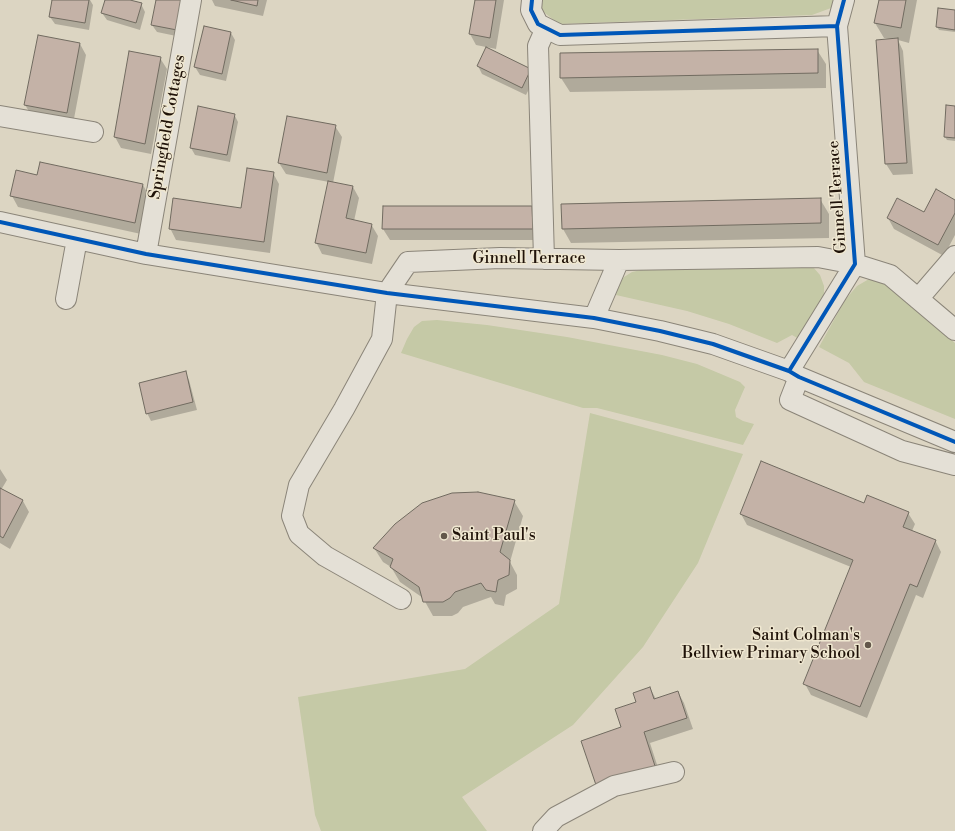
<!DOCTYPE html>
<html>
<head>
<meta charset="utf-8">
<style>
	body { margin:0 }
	canvas { display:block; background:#dcd5c2 }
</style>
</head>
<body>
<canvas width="955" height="831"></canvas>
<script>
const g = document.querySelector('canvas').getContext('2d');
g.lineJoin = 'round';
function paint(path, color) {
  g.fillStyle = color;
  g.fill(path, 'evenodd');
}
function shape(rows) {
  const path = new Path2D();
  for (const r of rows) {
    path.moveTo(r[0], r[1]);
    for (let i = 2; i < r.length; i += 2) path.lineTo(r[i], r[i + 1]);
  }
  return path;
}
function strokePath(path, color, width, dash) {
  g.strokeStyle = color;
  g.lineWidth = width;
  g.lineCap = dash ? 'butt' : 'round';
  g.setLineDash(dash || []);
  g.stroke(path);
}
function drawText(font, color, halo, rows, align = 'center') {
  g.font = font + ' "Libre Bodoni",serif';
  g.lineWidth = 3;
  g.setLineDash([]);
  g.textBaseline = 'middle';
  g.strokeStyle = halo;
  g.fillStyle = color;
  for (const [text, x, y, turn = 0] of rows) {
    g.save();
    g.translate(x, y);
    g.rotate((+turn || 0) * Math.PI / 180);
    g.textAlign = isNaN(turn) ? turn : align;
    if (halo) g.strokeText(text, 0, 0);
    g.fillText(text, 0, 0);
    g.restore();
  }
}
paint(shape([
	[543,0,833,0,831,8,812,15,559,24,541,10],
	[757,266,813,267,820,275,824,286,824,297,799,339,792,335,777,343,729,324,687,311,616,295,619,284,624,277,632,272,646,269],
	[869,279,880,281,891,287,955,343,955,419,864,382,849,363,819,347,845,300,857,286],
	[437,320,487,325,567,337,662,355,697,364,740,382,745,387,735,410,736,417,743,421,754,424,743,445,597,408,583,408,401,353,407,339,414,327,422,321],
	[590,413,743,454,698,563,643,647,573,725,462,797,487,831,321,831,315,815,298,697,465,669,559,604]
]), '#c5c9a6');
paint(shape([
	[53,0,90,0,93,5,89,30,55,24,50,17],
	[106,0,127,0,141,4,145,12,140,30,107,20,102,13],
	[157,0,181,37,157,32,152,25],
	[212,0,267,0,263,16,215,6],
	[476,0,504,0,496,49,476,45,470,34],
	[880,0,917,0,909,43,898,40,903,51,913,174,893,175,886,164,877,41,891,39,884,38,875,23],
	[955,11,955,32,939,30,937,27],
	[204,27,231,33,235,40,226,81,200,75,195,67],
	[80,44,86,55,73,124,32,116,25,105],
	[487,48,535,77,526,95,482,74,478,66],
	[817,50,826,64,826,88,570,92,561,78],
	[130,52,160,58,167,69,151,154,121,148,115,137],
	[955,107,955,141,947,140,945,137],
	[234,114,238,122,230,162,195,155,191,148],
	[335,126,342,137,333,183,353,187,359,198,354,221,371,224,378,236,372,264,322,254,316,242,329,182,286,174,279,163],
	[273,173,279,184,270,253,176,240,170,228,242,209],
	[38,176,143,185,149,196,141,234,18,207,12,196],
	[820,199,829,214,829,238,571,243,563,229],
	[955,201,955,235,944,256,894,229,888,218,924,213],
	[532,207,538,219,538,240,390,240,383,229],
	[185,372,189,380,197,410,151,421,147,413],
	[0,469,7,480,1,490,23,501,29,512,10,549,0,543],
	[514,501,523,516,510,562,517,575,517,589,506,595,504,606,495,604,491,597,463,607,458,613,452,616,433,616,423,598,400,582,391,567,383,562,374,548],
	[864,504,908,513,915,524,912,531,935,540,941,552,923,598,916,595,867,718,811,695,805,684,851,567,747,525,741,514],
	[650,688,656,699,678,692,684,703,693,729,650,743,661,777,622,728,638,703]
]), '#0003');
const building = shape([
	[52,0,89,0,85,23,49,17,52,0],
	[105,0,130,0,142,3,136,23,101,13,105,0],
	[156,0,183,0,177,30,151,25,156,0],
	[231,0,258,0,257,6,231,0],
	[475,0,496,0,490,38,469,34,475,0],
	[879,0,906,0,901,28,874,23,879,0],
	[938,8,955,10,955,30,936,27,938,8],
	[204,26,231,32,222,74,194,67,204,26],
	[38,35,80,43,67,113,24,105,38,35],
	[898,38,907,163,885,164,876,40,898,38],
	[486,47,531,69,522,88,477,66,486,47],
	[818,49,818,73,560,78,560,53,818,49],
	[129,51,161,57,145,144,114,137,129,51],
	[946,105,955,106,955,138,944,137,946,105],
	[198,106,235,114,227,155,190,148,198,106],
	[287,116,336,125,327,173,278,163,287,116],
	[40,162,143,184,135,223,10,196,16,170,37,175,40,162],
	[247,168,274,172,264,242,169,229,173,198,241,208,247,168],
	[328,181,353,186,346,218,372,224,366,253,315,243,328,181],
	[936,189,955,200,955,213,938,245,887,218,897,198,924,212,936,189],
	[821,198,821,223,562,229,561,204,821,198],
	[383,206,532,206,533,229,382,229,383,206],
	[186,371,193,402,146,414,139,383,186,371],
	[761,461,864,503,867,495,909,512,903,527,936,540,917,587,910,584,860,707,803,684,853,560,740,514,761,461],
	[0,488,23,500,3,538,0,536,0,488],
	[478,492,515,500,500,552,510,560,509,575,498,580,496,592,486,590,481,583,455,592,450,598,443,602,423,602,419,587,390,567,393,559,373,548,395,524,422,503,452,493,478,492],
	[650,687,654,699,678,691,687,718,644,732,655,766,596,785,581,741,621,727,615,709,636,702,633,693,650,687]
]);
paint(building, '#c4b2a7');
strokePath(building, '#716b60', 1);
const minor = shape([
	[532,0,531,10,538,24,560,35,837,26],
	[0,116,93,132],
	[0,222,146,254,387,293,594,318,660,331,713,344,789,371,799,377,955,442],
	[146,254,191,0],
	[544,259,538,46,546,28],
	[66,299,77,239],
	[918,299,955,256],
	[594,318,619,260],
	[789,371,855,264,837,26,844,0],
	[799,377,790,400,902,451,955,465],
	[401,599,325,556,299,534,292,516,299,485,344,409,382,339,387,293,408,262,500,258,619,260,818,257,855,264,890,275,955,330],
	[543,831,556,817,614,786,674,772]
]);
strokePath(minor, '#8b8579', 22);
strokePath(minor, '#e4e0d6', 20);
strokePath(shape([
	[532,0,531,10,538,24,560,35,837,26],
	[0,222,146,254,387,293,594,318,660,331,713,344,789,371,799,377,955,442],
	[789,371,855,264,837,26,844,0]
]), '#0057b8', 4);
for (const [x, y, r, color] of [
	[444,536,4,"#62574a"],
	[868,645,4,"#62574a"]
]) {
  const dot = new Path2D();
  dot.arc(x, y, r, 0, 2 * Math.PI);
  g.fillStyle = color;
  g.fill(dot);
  strokePath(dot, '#efe7d0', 1.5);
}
drawText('16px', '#201309', '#efe7d0', [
	["Springfield Cottages",168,127,-80],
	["Ginnell Terrace",838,197,-94],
	["Ginnell Terrace",529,259]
]);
drawText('16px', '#201309', '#efe7d0', [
	["Saint Paul's",452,536],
	["Saint Colman's",860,636,"right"],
	["Bellview Primary School",860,654,"right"]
], 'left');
</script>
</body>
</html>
